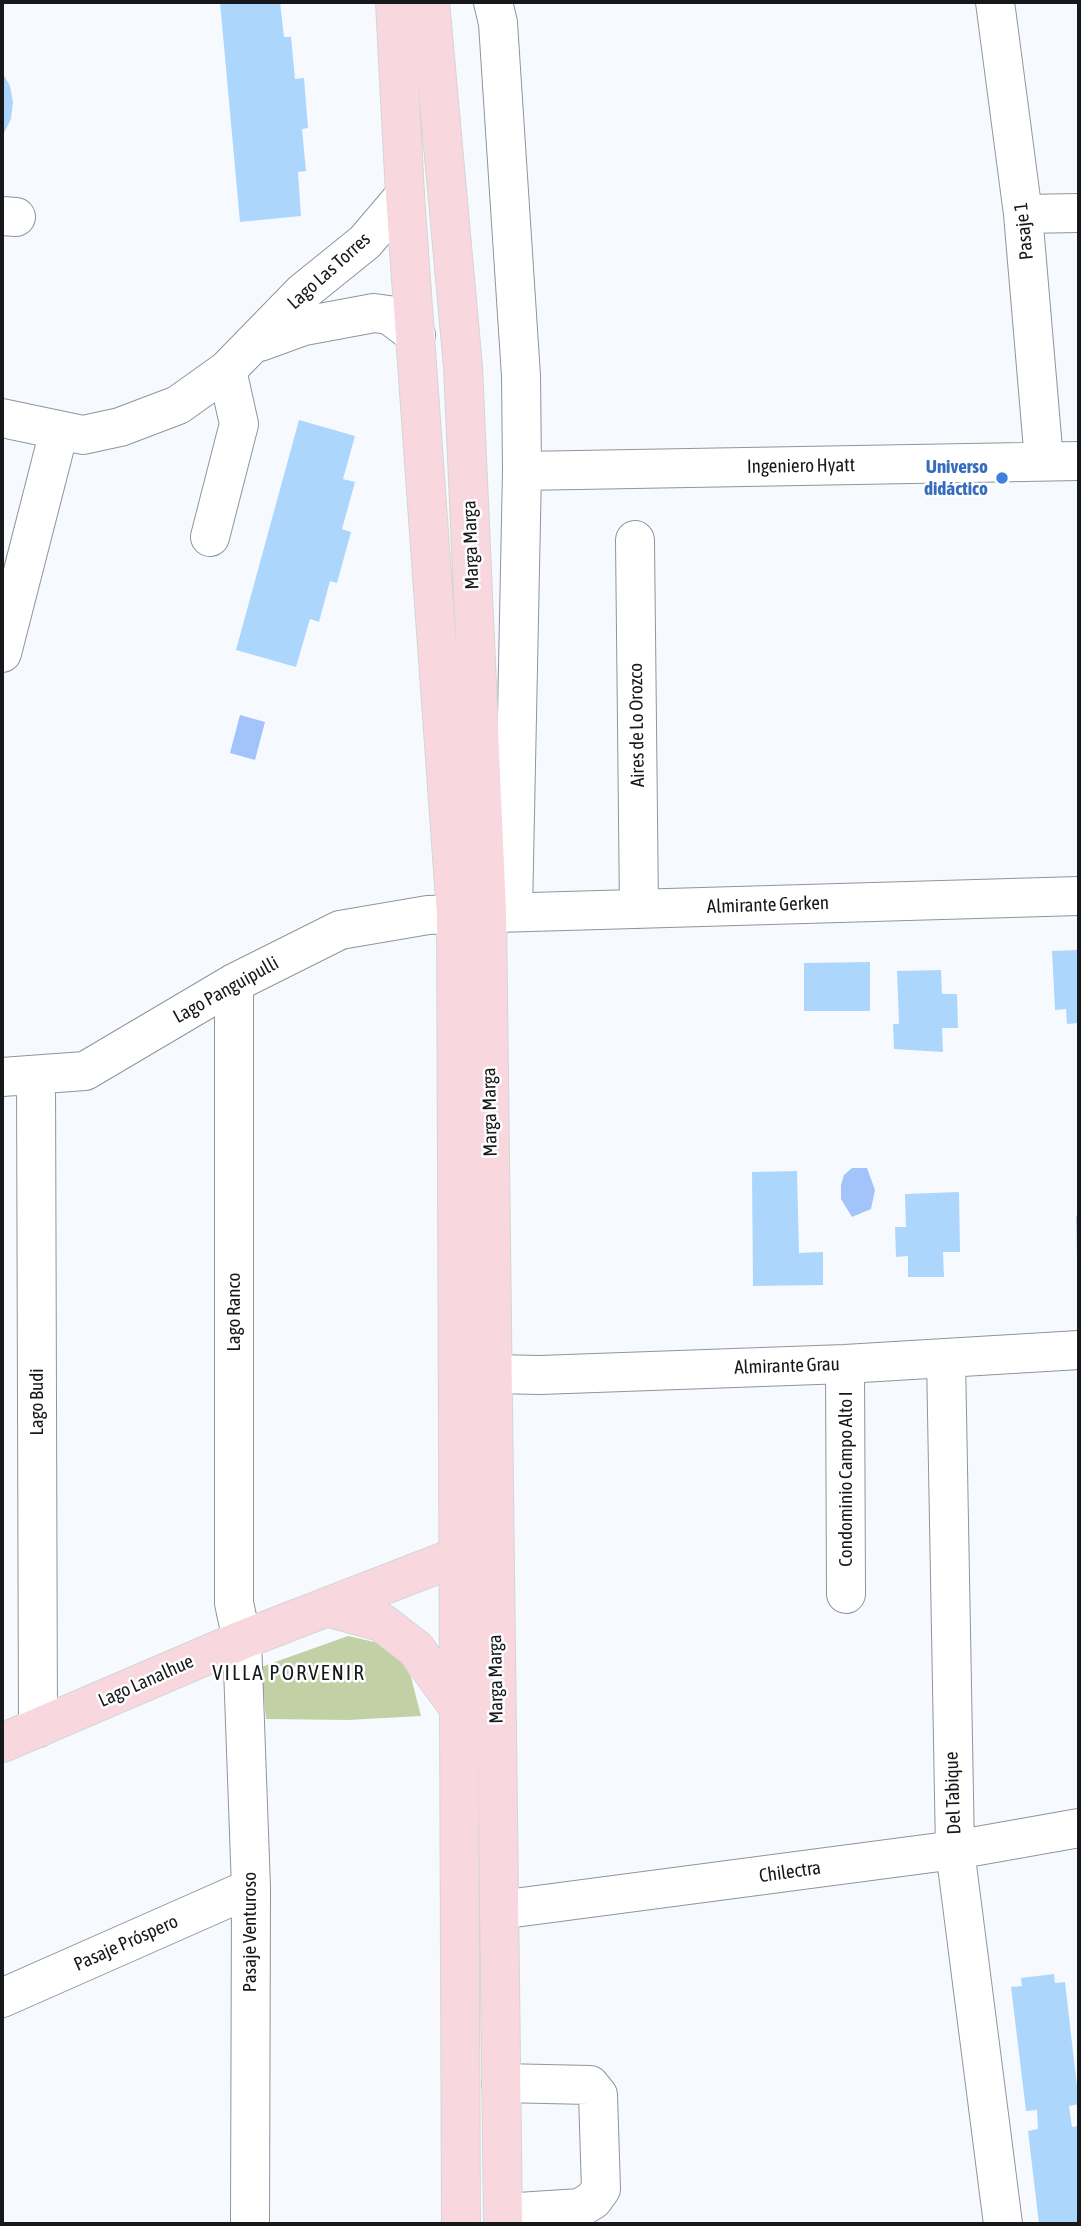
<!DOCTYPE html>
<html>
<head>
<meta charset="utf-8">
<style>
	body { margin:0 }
	#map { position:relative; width:1081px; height:2226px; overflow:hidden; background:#f6faff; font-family:"Asap Condensed",sans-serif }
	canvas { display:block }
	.frame { position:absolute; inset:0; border:4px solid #16181b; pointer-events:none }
</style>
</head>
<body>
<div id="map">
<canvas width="1081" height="2226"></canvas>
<div class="frame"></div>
</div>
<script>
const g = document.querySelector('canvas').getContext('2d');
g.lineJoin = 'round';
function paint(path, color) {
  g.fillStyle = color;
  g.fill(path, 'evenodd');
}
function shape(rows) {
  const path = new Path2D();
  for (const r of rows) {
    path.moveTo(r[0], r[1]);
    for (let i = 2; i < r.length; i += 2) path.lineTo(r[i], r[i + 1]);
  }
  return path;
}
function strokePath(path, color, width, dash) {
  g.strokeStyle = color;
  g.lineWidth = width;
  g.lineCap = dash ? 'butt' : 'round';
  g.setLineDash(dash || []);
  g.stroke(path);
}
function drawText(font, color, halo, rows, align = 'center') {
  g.font = font + ' "Asap Condensed",sans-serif';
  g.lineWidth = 5;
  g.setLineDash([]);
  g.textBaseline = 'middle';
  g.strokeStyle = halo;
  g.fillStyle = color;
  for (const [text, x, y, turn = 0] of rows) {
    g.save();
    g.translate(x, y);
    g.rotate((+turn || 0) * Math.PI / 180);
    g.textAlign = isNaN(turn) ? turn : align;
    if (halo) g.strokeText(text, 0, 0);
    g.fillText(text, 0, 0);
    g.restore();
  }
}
paint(shape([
	[348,1636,392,1646,411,1677,421,1716,348,1720,266,1719,261,1667]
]), '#c2d1a5');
paint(shape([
	[240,715,265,722,255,760,230,753],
	[852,1168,867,1168,875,1190,871,1209,852,1217,841,1199,841,1185,844,1175]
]), '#a3c3fb');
paint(shape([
	[220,2,280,2,284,37,291,37,295,79,304,78,308,128,302,129,306,171,298,172,301,216,240,222],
	[2,72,10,86,13,102,11,119,2,137],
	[299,420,355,436,343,479,355,482,342,529,351,532,337,583,330,581,319,622,310,619,296,667,236,650],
	[1078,950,1079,1023,1067,1024,1066,1009,1055,1010,1052,951],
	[870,962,870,1011,804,1011,804,963],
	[941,970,942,994,957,994,958,1028,942,1028,943,1052,894,1049,893,1024,899,1024,897,971],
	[797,1171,799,1253,823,1252,823,1285,753,1286,752,1172],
	[959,1192,960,1252,943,1252,944,1277,908,1277,908,1256,896,1257,895,1227,906,1227,905,1194],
	[1079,1215,1079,1259,1077,1259,1076,1216],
	[1054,1974,1055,1983,1065,1982,1079,2104,1069,2106,1072,2127,1079,2126,1079,2224,1039,2224,1028,2131,1038,2129,1037,2110,1026,2111,1011,1987,1022,1986,1021,1978]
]), '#add6fd');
const minor = shape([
	[493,2,498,23,521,376,522,471,513,911],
	[995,2,1023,214,1044,461],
	[1023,214,1079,213],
	[2,216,16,217],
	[260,342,304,326,374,313,389,315,416,335],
	[2,418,83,435,120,427,178,405,227,370,303,292,365,242,405,195],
	[522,471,1079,461],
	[210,537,239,424,227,370],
	[635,540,639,909],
	[2,653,59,431],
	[234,983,234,1603,242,1640,251,1888,250,2224],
	[36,1075,38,1728],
	[2,1077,85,1071,234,983,340,930,428,915,1079,896],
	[946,1358,955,1850,1003,2224],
	[845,1364,846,1594],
	[494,1374,540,1375,845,1364,1079,1350],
	[499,1910,955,1850,1079,1828],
	[2,1998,251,1888],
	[501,2083,590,2085,598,2095,601,2189,593,2200,580,2208,503,2213]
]);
const major = shape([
	[395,2,405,195,456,913,461,2224],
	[430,2,463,367,487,911,503,2224],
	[330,1608,381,1622,416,1649,459,1708],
	[2,1743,242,1640,482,1547]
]);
strokePath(minor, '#8e959c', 40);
strokePath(major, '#d5d5d6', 40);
strokePath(minor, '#fff', 38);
strokePath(major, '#f8d7df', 38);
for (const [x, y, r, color] of [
	[1002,478,7,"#3f7fe0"]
]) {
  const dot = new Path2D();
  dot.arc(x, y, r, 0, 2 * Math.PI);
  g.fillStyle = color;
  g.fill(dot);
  strokePath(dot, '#fff', 2.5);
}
drawText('19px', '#16181b', '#fff', [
	["Pasaje 1",1024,231,-96],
	["Lago Las Torres",329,271,-42],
	["Ingeniero Hyatt",801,466,-1],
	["Marga Marga",471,545,-92],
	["Aires de Lo Orozco",637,725,-91],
	["Almirante Gerken",768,905,-2],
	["Lago Panguipulli",226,990,-29],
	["Marga Marga",490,1112,-91],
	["Lago Ranco",234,1312,-90],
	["Almirante Grau",787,1366,-2],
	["Lago Budi",37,1402,-90],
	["Condominio Campo Alto I",846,1479,-90],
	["Marga Marga",496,1679,-91],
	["Lago Lanalhue",146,1681,-24],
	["Del Tabique",953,1793,-92],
	["Chilectra",790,1872,-8],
	["Pasaje Venturoso",250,1932,-90],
	["Pasaje Próspero",126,1943,-24]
]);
drawText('bold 19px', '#366cbe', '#fff', [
	["Universo",988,467],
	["didáctico",988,489]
], 'right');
g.letterSpacing = '2px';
drawText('21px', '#16181b', '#fff', [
	["VILLA PORVENIR",289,1673]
]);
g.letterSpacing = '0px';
</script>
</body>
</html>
